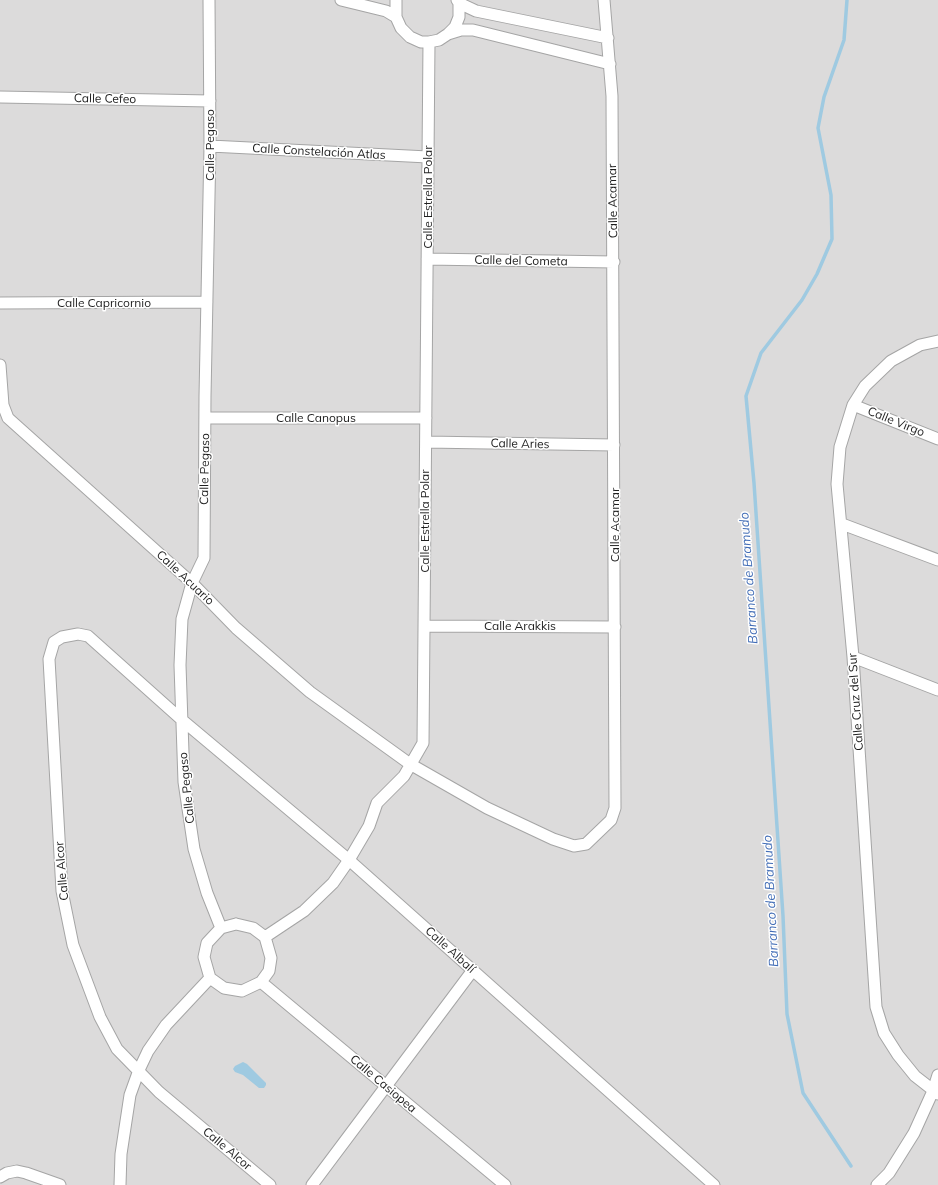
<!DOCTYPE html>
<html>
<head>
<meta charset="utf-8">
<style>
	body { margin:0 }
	canvas { display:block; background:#f0ede3 }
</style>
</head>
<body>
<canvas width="938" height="1185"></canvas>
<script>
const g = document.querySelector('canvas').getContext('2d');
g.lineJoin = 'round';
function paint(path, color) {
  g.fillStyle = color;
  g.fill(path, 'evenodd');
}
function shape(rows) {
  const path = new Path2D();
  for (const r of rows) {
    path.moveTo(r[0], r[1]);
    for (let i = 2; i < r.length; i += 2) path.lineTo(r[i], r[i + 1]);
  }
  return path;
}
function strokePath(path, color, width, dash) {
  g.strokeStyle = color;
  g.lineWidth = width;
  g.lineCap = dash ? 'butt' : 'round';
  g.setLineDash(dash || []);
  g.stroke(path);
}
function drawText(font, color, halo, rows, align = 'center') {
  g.font = font + ' Mulish,sans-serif';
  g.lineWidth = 3;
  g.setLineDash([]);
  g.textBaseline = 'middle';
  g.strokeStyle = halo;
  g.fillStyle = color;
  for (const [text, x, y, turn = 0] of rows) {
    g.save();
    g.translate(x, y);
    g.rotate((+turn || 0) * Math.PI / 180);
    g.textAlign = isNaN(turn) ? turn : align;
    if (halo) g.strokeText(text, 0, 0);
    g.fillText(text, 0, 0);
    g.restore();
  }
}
paint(shape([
	[0,0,938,0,938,1185,0,1185]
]), '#dcdbdb');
paint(shape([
	[243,1062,247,1064,266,1083,266,1085,264,1088,259,1088,243,1075,235,1072,233,1069,235,1066]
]), '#9fcae1');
strokePath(shape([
	[847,0,844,40,824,97,818,128,831,195,832,239,817,274,802,300,761,353,746,396,754,483,783,916,787,1014,803,1093,851,1166]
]), '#9fcae1', 3.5);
const minor = shape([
	[209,0,210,146,205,396,204,558,192,583,182,619,180,665,184,782,194,849,207,893,221,928],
	[341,0,386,11,396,17],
	[396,0,396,17,401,28,410,37,421,42,429,42,439,40,448,34,455,27,459,17,459,3,457,0],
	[459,3,476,11,608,38],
	[448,34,461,30,473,30,610,64],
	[0,97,210,101],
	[210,146,428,157],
	[427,259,614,262],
	[0,303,207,302],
	[938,341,920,345,891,361,865,386,853,405,840,447,837,484,853,657,876,1007,884,1033,898,1055,915,1076,938,1094],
	[0,365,3,405,8,418,192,583,236,628,310,692,410,764,487,808,553,839,574,846,586,844,611,820,615,808,612,96,604,0],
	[853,405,938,439],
	[205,418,426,418],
	[426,442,614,445],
	[842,524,938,560],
	[424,626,615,627],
	[853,657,938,690],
	[236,924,253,928,265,937,271,958,269,971,261,982,242,991,224,988,210,978,204,957,207,943,221,928,236,924],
	[265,937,304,911,333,883,349,860,369,826,377,803,404,776,423,743,429,42],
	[261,982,505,1185],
	[0,1177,7,1173,17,1171,26,1173,60,1185],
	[120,1185,121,1154,130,1095,139,1070,148,1051,166,1025,210,978],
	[270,1185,159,1092,117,1049,100,1017,73,945,62,891,49,659,54,642,62,637,78,634,88,636,182,720,349,860,714,1185],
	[312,1185,473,970],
	[877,1185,889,1173,914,1133,933,1091,938,1075]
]);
strokePath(minor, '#a5a5a5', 13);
strokePath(minor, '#fff', 11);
drawText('12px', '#1e1e1e', '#fff', [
	["Calle Cefeo",105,99,1],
	["Calle Pegaso",210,145,-90],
	["Calle Constelación Atlas",319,152,3],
	["Calle Estrella Polar",428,197,-90],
	["Calle Acamar",613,201,-91],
	["Calle del Cometa",521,261,1],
	["Calle Capricornio",104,303],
	["Calle Canopus",316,418],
	["Calle Virgo",896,422,22],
	["Calle Aries",520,444,1],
	["Calle Pegaso",205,469,-89],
	["Calle Estrella Polar",425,521,-90],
	["Calle Acamar",615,525,-90],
	["Calle Acuario",185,578,43],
	["Calle Arakkis",520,626],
	["Calle Cruz del Sur",856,702,-94],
	["Calle Pegaso",187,788,-96],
	["Calle Alcor",62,871,-95],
	["Calle Albalí",450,950,42],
	["Calle Casiopea",383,1084,40],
	["Calle Alcor",227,1149,40]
]);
drawText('italic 13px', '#426db6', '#fff', [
	["Barranco de Bramudo",749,578,-94],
	["Barranco de Bramudo",771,901,-93]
]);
</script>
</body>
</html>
